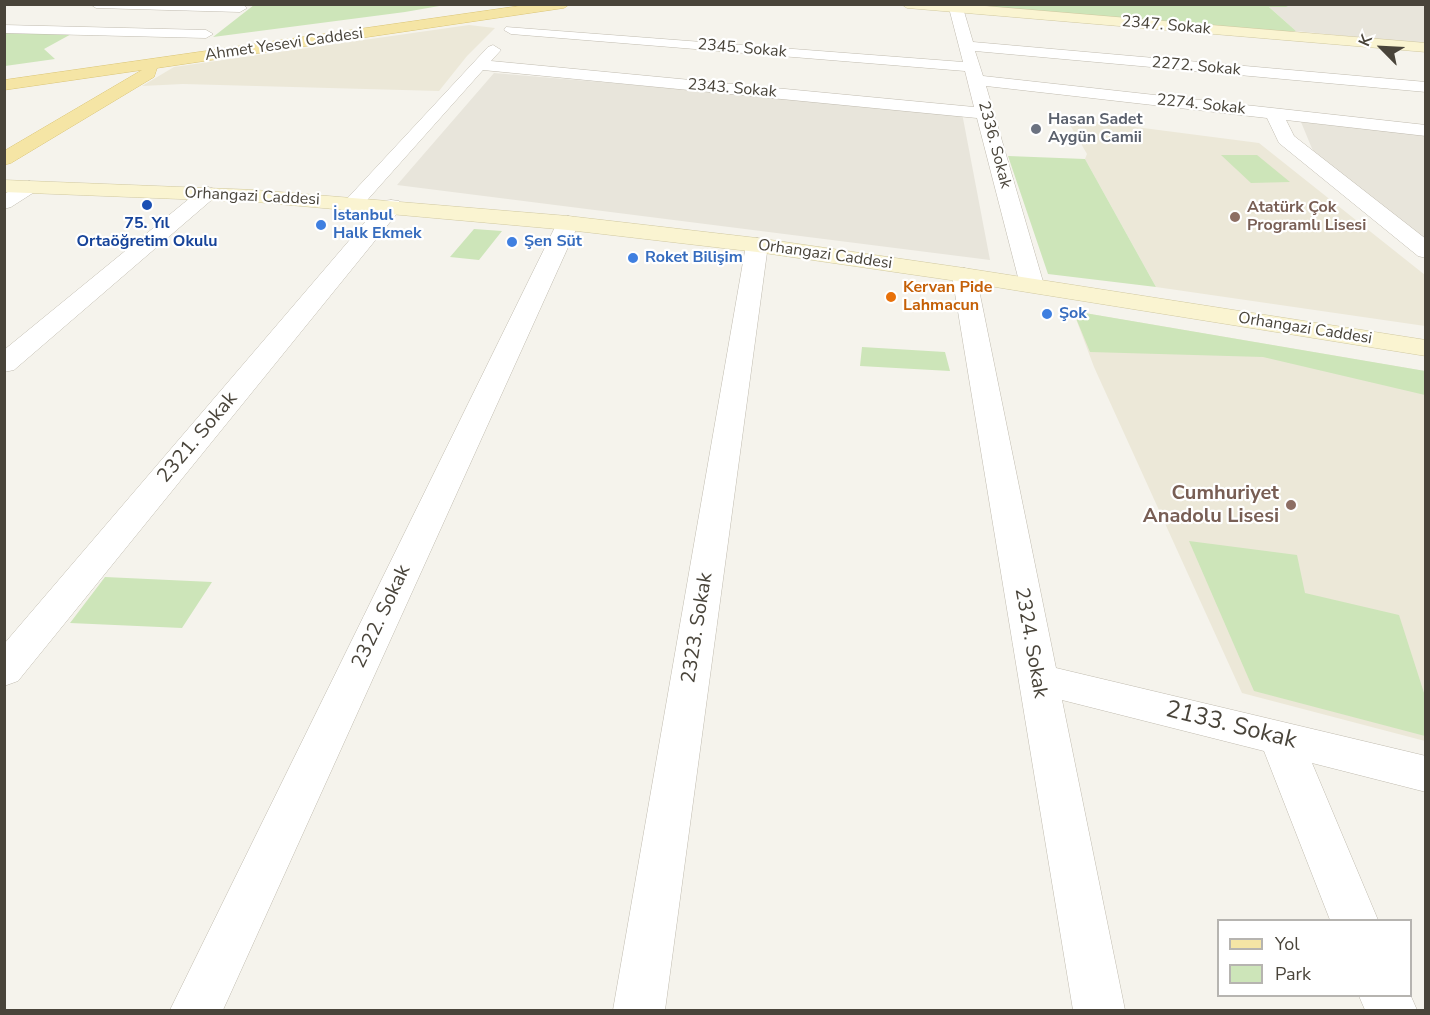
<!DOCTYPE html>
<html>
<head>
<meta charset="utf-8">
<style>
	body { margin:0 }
	#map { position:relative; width:1430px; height:1015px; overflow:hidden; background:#f5f3ec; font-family:"Nunito Sans",sans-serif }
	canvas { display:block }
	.frame { position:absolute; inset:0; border:6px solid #49443a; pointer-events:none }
	.legend { position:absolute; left:1217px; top:919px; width:195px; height:78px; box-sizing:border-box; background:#fff; border:2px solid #b6b4b0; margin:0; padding:8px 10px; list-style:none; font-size:18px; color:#49443a }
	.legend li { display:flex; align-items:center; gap:12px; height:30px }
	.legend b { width:30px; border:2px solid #b6b4b0 }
	.north { position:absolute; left:1352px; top:18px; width:60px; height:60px; -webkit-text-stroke:4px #fff; paint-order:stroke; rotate:294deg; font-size:16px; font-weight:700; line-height:24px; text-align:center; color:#49443a }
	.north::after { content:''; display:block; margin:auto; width:21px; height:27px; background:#49443a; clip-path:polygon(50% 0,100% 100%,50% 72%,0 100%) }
</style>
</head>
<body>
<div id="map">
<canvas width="1430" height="1015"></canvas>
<div class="frame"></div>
<ul class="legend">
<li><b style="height:8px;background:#f5e5a5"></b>Yol</li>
<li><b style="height:16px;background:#cde5b9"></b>Park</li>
</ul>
<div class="north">K</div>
</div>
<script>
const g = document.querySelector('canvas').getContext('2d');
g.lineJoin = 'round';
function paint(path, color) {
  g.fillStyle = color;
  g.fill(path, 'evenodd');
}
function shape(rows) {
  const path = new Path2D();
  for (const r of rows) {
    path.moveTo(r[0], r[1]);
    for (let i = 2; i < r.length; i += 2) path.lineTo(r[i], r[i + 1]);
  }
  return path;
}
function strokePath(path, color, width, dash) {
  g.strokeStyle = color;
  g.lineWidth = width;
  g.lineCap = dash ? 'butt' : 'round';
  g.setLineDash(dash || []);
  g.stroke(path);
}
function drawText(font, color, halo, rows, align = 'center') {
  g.font = font + ' "Nunito Sans",sans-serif';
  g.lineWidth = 4.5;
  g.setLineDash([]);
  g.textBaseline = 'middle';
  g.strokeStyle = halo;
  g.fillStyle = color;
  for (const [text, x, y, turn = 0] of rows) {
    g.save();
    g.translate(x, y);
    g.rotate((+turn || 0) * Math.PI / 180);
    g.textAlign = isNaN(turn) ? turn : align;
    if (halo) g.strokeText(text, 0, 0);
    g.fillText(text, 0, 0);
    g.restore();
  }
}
paint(shape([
	[1284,4,1425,5,1425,44,1296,31,1268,6,1286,6],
	[494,73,962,113,990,260,397,185],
	[1301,122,1425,135,1425,245,1313,151]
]), '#e8e5db');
paint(shape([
	[469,25,495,28,467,56,439,91,183,84,142,86,174,67],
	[1066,118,1259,143,1425,275,1425,326,1156,287,1085,159,1087,154],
	[1073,311,1425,371,1425,741,1242,693,1094,367]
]), '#ece8d8');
paint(shape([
	[254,5,254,4,445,5,405,12,213,37],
	[983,5,1284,5,1288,7,1269,7,1296,31,1286,33,996,8],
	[4,31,75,32,44,49,55,59,5,66],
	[1221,155,1257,155,1290,182,1251,183],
	[1008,156,1085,159,1156,287,1048,274],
	[474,229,502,231,479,260,450,257],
	[1073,311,1425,371,1425,395,1263,357,1090,352],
	[862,347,945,352,950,371,860,366],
	[1189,541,1297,555,1305,593,1399,615,1425,696,1425,736,1254,691],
	[105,577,212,582,182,628,70,623]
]), '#cde5b9');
const street = shape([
	[90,4,242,4,247,8,240,12,96,8,90,4],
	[958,4,963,8,973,42,1426,82,1426,92,975,51,983,76,1426,125,1426,136,1286,120,1294,136,1426,239,1426,258,1418,256,1279,143,1267,118,986,86,1044,285,1041,290,1032,292,1023,290,1020,285,977,118,483,70,361,207,354,209,347,207,343,203,488,47,493,45,501,50,491,61,974,107,965,71,511,34,504,30,506,27,963,62,949,8,951,5,958,4],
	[4,25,206,30,213,34,206,38,4,33,4,25],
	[29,181,36,183,39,187,36,191,11,207,4,209,4,194,29,181],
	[208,187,215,189,218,193,215,197,14,370,4,372,4,350,201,189,208,187],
	[391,200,399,201,402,206,399,211,18,681,4,686,4,644,383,201,391,200],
	[568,216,576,218,579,223,223,1010,170,1010,557,223,560,218,568,216],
	[757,238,765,240,768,245,665,1010,613,1010,746,245,749,240,757,238],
	[964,268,972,270,976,275,1056,668,1426,756,1426,792,1312,763,1378,920,1330,920,1264,751,1062,700,1125,1010,1073,1010,952,275,956,270,964,268],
	[1410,994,1417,1010,1365,1010,1359,996,1410,996,1410,994]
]);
const secondary = shape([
	[901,4,961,4,1426,43,1426,52,907,8,901,4],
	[4,180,256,190,568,216,757,238,964,268,1426,340,1426,356,964,282,757,252,568,230,256,202,4,192,4,180]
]);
const primary = shape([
	[533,4,570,4,564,8,157,68,154,77,11,163,4,165,4,151,142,70,4,90,4,80,533,4]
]);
strokePath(street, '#c0bbaf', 1);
strokePath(secondary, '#d0c8a0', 1);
strokePath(primary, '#dac475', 1);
paint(street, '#fff');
paint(secondary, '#faf4d1');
paint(primary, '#f5e5a5');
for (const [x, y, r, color] of [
	[1036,129,6,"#6b7280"],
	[147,205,6,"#1a4fb4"],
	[1235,217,6,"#8d6e63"],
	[321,225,6,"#3f7fe0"],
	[512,242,6,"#3f7fe0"],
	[633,258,6,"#3f7fe0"],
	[891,297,6,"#e8710a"],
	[1047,314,6,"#3f7fe0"],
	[1291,505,6,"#8d6e63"]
]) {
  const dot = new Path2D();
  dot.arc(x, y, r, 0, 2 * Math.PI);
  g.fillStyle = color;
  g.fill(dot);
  strokePath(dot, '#fff', 2);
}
drawText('16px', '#49443a', '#fff', [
	["2347. Sokak",1166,26,5],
	["Ahmet Yesevi Caddesi",284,45,-8],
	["2345. Sokak",742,49,5],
	["2272. Sokak",1196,67,5],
	["2343. Sokak",732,89,5],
	["2274. Sokak",1201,105,6],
	["2336. Sokak",994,145,75],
	["Orhangazi Caddesi",252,197,3],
	["Orhangazi Caddesi",825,255,8],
	["Orhangazi Caddesi",1305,329,9]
]);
drawText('bold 16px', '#5b616d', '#fff', [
	["Hasan Sadet",1048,120],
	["Aygün Camii",1048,138]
], 'left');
drawText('bold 16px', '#785e54', '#fff', [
	["Atatürk Çok",1247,208],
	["Programlı Lisesi",1247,226]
], 'left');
drawText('bold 16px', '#366cbe', '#fff', [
	["İstanbul",333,216],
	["Halk Ekmek",333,234],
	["Şen Süt",524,242],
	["Roket Bilişim",645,258],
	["Şok",1059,314]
], 'left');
drawText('bold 16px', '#164399', '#fff', [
	["75. Yıl",147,224],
	["Ortaöğretim Okulu",147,242]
]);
drawText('bold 16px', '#c56008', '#fff', [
	["Kervan Pide",903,288],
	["Lahmacun",903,306]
], 'left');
drawText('20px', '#49443a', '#fff', [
	["2321. Sokak",198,438,-50],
	["2322. Sokak",382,617,-65],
	["2323. Sokak",698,628,-81],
	["2324. Sokak",1030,643,80]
]);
drawText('bold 20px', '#785e54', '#fff', [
	["Cumhuriyet",1279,494],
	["Anadolu Lisesi",1279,517]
], 'right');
drawText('24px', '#49443a', '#fff', [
	["2133. Sokak",1231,726,14]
]);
</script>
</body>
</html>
